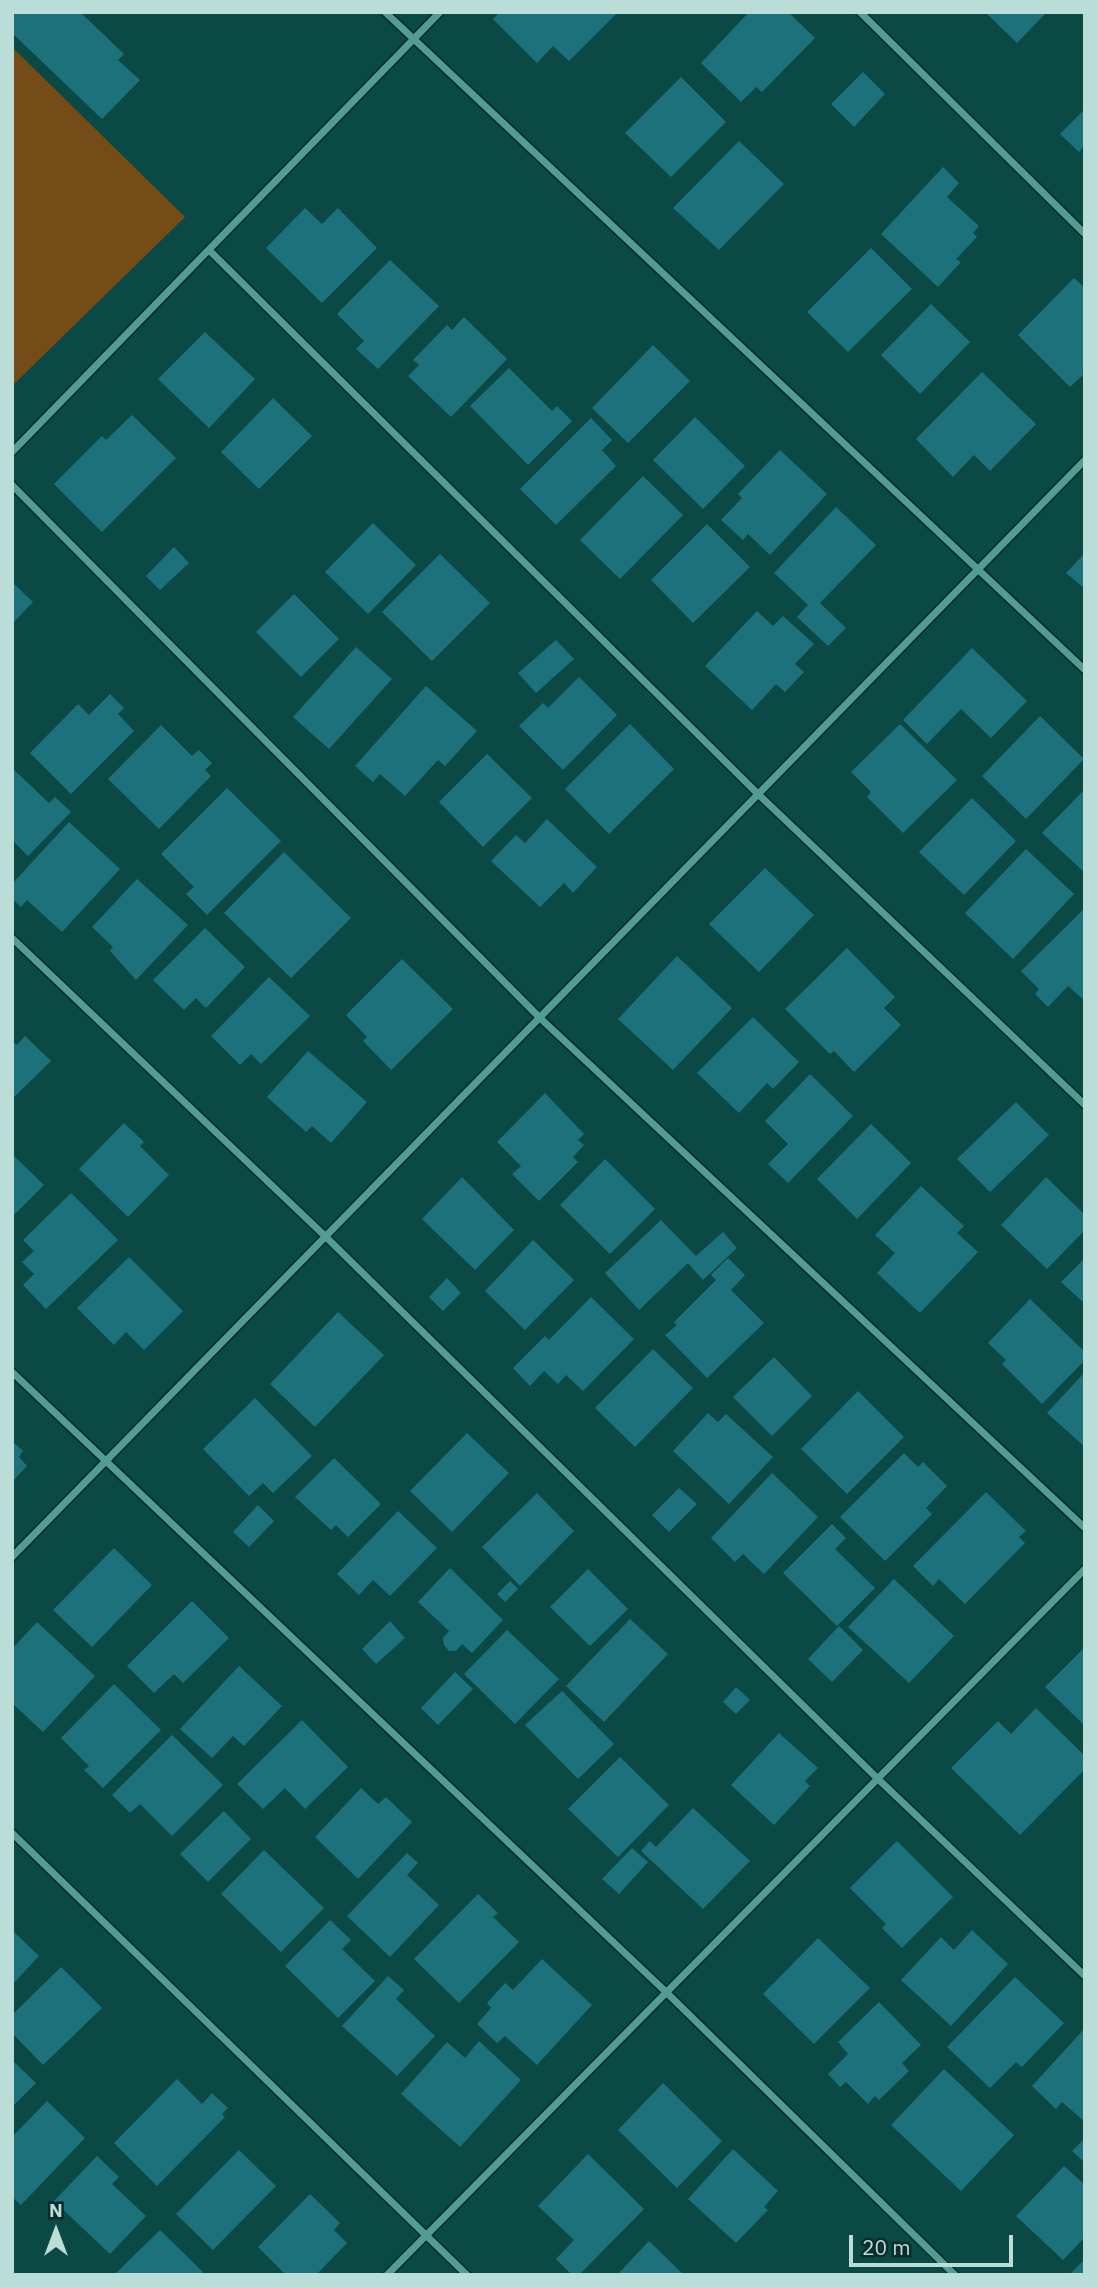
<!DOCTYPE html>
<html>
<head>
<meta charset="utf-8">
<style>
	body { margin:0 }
	#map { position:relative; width:1097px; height:2287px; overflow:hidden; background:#0b4944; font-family:"IBM Plex Sans",sans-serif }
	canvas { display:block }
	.frame { position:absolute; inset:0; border:14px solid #baddd8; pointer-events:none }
	.north { position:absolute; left:21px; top:2196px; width:70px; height:70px; -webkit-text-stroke:5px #0c2c29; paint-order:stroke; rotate:0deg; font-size:19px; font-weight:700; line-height:28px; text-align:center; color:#baddd8 }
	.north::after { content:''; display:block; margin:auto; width:24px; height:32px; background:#baddd8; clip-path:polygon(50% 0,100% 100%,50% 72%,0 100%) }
	.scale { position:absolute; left:849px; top:2235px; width:164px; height:32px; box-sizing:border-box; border:4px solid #baddd8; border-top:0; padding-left:9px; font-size:21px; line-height:24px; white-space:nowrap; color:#baddd8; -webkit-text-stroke:5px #0c2c29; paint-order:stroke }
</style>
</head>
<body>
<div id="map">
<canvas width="1097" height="2287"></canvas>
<div class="frame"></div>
<div class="north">N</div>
<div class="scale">20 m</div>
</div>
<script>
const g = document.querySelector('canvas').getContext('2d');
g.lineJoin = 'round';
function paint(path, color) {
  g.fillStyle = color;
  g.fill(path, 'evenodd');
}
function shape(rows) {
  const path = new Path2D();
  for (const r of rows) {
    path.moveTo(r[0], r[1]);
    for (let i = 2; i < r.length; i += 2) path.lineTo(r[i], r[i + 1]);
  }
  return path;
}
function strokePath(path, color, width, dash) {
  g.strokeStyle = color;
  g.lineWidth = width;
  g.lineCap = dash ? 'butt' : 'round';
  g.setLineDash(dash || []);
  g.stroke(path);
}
paint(shape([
	[12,47,185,217,12,386]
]), '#754b18');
paint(shape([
	[12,12,80,12,124,54,118,60,140,80,102,119,12,33],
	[500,12,614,12,616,14,569,61,553,46,537,63,493,19],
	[749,12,788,12,815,38,762,92,756,87,741,102,701,63],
	[985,12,1047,12,1017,43],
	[863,72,885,94,854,127,831,104],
	[681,77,726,122,671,177,625,133],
	[1085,109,1085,145,1079,152,1060,134],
	[739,141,784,184,719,250,673,208],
	[943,167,959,183,947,197,979,226,973,233,977,237,956,259,961,262,938,287,881,234],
	[305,208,322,224,338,208,377,248,322,303,266,248],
	[871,248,912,289,848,352,807,312],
	[390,260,439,306,378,369,356,349,364,341,337,314],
	[1074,278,1085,288,1085,373,1070,387,1018,335],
	[931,304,970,342,920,394,881,355],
	[464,317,507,359,451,417,408,376,419,365,413,360,447,325,452,330],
	[205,332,255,379,209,428,158,379],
	[653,345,690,381,628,443,592,408],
	[509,368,552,411,557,406,572,421,528,465,470,406],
	[982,372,1036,424,990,471,974,455,953,477,916,439],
	[273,398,312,436,259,489,221,452],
	[132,415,176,458,102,532,54,484,102,436,106,440],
	[695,417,745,466,703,509,653,460],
	[591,418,612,440,602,450,616,466,556,525,520,489],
	[780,450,827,494,770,555,748,534,743,540,721,520,742,498,738,494],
	[643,476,683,515,620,579,580,540],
	[836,507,876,545,820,603,846,628,828,646,797,617,808,605,774,573],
	[373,523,416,565,368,614,325,572],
	[707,524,750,567,693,623,651,580],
	[174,547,189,563,160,590,146,576],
	[1085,553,1085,589,1066,573],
	[440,554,490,603,432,661,382,612],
	[12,582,33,602,12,624],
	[294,594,339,639,301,677,256,632],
	[757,611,773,626,783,616,814,644,795,664,804,672,785,692,776,684,752,710,705,666],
	[556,640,574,659,536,693,518,673],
	[356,647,392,679,329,749,293,717],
	[972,648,1027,701,991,738,961,709,927,744,903,720],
	[579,677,617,715,563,770,519,726,543,703,548,708],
	[426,686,477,731,445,766,438,760,405,796,380,774,373,782,355,766],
	[110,694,124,708,118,714,134,731,71,794,30,753,78,704,89,715],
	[1040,716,1084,759,1026,819,982,776],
	[630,724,674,769,609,834,565,789],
	[900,724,957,780,903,833,867,797,871,792,851,772],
	[161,725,192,756,199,750,212,763,205,770,211,776,159,829,108,779],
	[487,754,532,798,483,847,439,802],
	[12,768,49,803,55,797,71,812,28,856,12,840],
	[227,788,281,841,207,915,186,894,194,887,161,854],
	[1085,789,1085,873,1042,833],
	[972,798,1016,841,964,895,919,852],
	[547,819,597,867,573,893,564,883,540,907,491,861,516,835,525,843],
	[69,822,120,869,62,932,27,900,21,907,12,899,12,884],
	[1026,849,1074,894,1013,959,965,913],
	[284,852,351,918,291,978,224,913],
	[765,868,814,915,759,972,709,924],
	[137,879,188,925,136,980,110,951,113,947,92,927],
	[1085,908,1085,1001,1068,986,1048,1007,1035,994,1039,989,1021,971],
	[205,928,245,967,206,1008,196,998,184,1010,153,980],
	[847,948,895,997,884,1008,901,1025,854,1072,834,1051,830,1054,785,1009],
	[677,956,732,1008,673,1070,618,1019],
	[402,959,453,1009,391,1070,363,1041,367,1037,346,1015],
	[269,977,310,1016,261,1064,251,1054,240,1065,211,1036],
	[753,1017,799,1062,773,1089,767,1083,739,1113,697,1073],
	[25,1036,51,1061,12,1099,12,1041,17,1045],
	[308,1051,367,1102,331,1143,312,1126,306,1132,267,1097],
	[810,1074,853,1116,788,1183,768,1164,788,1144,765,1121],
	[545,1093,584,1134,578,1140,584,1145,573,1157,578,1162,539,1201,512,1174,521,1166,497,1142],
	[1016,1102,1049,1135,990,1192,957,1159],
	[124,1123,144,1142,140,1146,169,1175,128,1217,79,1169],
	[871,1124,911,1163,857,1219,817,1179],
	[12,1154,44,1185,12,1217],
	[605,1159,655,1209,610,1254,560,1205],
	[462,1177,514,1230,475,1270,422,1219],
	[1046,1177,1085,1215,1085,1230,1047,1269,1001,1225],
	[921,1186,964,1226,957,1233,978,1252,920,1313,877,1273,895,1253,875,1235],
	[71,1193,118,1240,46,1309,23,1285,34,1274,22,1262,34,1251,23,1240],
	[661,1220,696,1256,723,1232,737,1248,703,1280,688,1263,639,1310,605,1273],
	[533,1240,574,1280,525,1330,485,1291],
	[129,1257,183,1311,144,1350,126,1332,114,1345,77,1308],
	[728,1258,745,1275,731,1290,764,1323,707,1378,665,1335,677,1325,674,1322,716,1280,711,1275],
	[1085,1258,1085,1304,1061,1282],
	[447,1278,461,1293,443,1311,429,1297],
	[591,1297,634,1339,583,1391,566,1375,558,1384,544,1371,530,1386,513,1368,545,1336,549,1340],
	[1030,1299,1085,1352,1085,1360,1042,1404,1002,1364,1006,1360,988,1343],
	[338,1312,384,1355,315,1427,270,1384],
	[653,1349,693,1388,635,1447,595,1408],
	[774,1357,812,1396,772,1436,733,1397],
	[1085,1372,1085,1447,1047,1413],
	[858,1391,904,1437,847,1494,801,1449],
	[255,1398,312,1456,273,1493,263,1483,249,1496,203,1449],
	[708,1413,718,1422,726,1414,773,1457,729,1504,673,1451],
	[467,1433,509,1473,452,1532,410,1491],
	[12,1441,23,1451,19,1457,27,1466,12,1482],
	[904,1453,918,1467,923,1462,947,1486,926,1508,932,1514,885,1561,840,1517],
	[334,1458,381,1504,348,1537,336,1525,331,1530,295,1497],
	[772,1473,818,1517,764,1574,743,1554,735,1562,711,1538],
	[679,1488,697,1504,669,1532,652,1515],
	[986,1492,1026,1531,1019,1537,1025,1543,965,1604,939,1579,933,1586,913,1566],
	[537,1493,574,1531,520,1586,482,1547],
	[258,1505,274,1521,249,1547,233,1532],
	[398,1511,437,1548,390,1596,373,1580,359,1595,337,1574],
	[832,1524,846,1538,835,1549,875,1588,837,1626,783,1573],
	[114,1548,152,1585,92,1647,53,1610],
	[450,1568,503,1620,472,1653,462,1644,456,1651,449,1651,444,1645,443,1638,449,1631,418,1602],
	[588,1569,628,1609,590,1646,550,1607],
	[894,1579,954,1636,909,1683,848,1627],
	[510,1581,518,1589,505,1602,497,1594],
	[192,1601,229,1638,183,1683,174,1674,154,1693,127,1666],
	[630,1619,668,1654,604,1722,566,1686],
	[390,1621,405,1638,376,1664,362,1649],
	[37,1622,95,1676,43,1732,12,1703,12,1649],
	[839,1626,863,1650,832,1682,808,1659],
	[507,1630,559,1679,515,1724,464,1674],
	[1085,1647,1085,1726,1045,1687],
	[239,1666,282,1706,244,1746,233,1736,212,1758,180,1729],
	[455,1672,473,1689,438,1725,421,1708],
	[114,1684,161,1730,103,1788,84,1770,89,1766,61,1738],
	[736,1687,750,1700,736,1714,723,1702],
	[562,1691,614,1744,578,1779,525,1725],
	[1036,1708,1085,1756,1085,1769,1020,1835,951,1768,998,1721,1011,1734],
	[302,1720,348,1767,305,1809,285,1788,263,1809,237,1784],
	[779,1733,818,1768,805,1781,810,1786,774,1825,731,1785],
	[172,1735,223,1785,172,1836,140,1804,130,1813,112,1795],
	[620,1757,669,1805,618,1857,568,1809],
	[361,1788,378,1804,386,1797,412,1822,358,1879,315,1837],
	[693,1808,750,1861,703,1909,641,1851,650,1841,656,1847],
	[224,1811,251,1839,208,1882,180,1854],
	[897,1841,953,1897,902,1948,882,1928,886,1924,850,1888],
	[632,1848,648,1862,619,1894,602,1879],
	[264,1850,324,1908,281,1952,221,1894],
	[407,1853,418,1863,407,1875,439,1905,390,1957,347,1916],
	[478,1894,498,1913,493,1917,519,1942,459,2003,414,1959],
	[330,1920,351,1940,342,1949,375,1981,338,2018,285,1966],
	[12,1930,39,1956,12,1985],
	[972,1930,1008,1964,951,2026,901,1980,941,1937,954,1950],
	[818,1938,870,1988,814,2044,763,1994],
	[542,1959,592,2005,537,2065,505,2036,497,2043,477,2024,491,2008,487,2003,505,1983,513,1990],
	[61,1967,102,2008,43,2065,12,2033,12,2015],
	[388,1976,404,1990,396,1999,435,2036,397,2076,342,2026],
	[1015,1977,1064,2023,1022,2067,1016,2062,990,2088,947,2047],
	[879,2002,921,2045,902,2063,909,2071,879,2100,875,2096,868,2104,846,2082,840,2087,828,2074,848,2054,838,2042],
	[1085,2028,1085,2122,1062,2102,1056,2109,1032,2086],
	[479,2041,521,2080,460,2147,401,2094,447,2042,465,2058],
	[12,2060,36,2083,12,2107],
	[944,2069,1014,2135,961,2191,891,2125],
	[177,2079,202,2104,212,2093,228,2108,222,2114,225,2117,157,2186,114,2143],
	[663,2083,722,2141,677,2188,618,2130],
	[47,2101,85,2138,21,2205,12,2197,12,2137],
	[1085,2138,1085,2163,1072,2151],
	[733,2149,778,2191,764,2207,768,2210,736,2243,688,2199],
	[239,2150,276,2186,213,2250,176,2214],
	[588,2154,644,2209,579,2275,572,2275,556,2259,574,2240,538,2206],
	[97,2156,119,2177,112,2184,146,2216,110,2254,54,2201],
	[1064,2166,1085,2185,1085,2237,1063,2260,1016,2216],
	[310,2194,340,2223,334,2230,347,2243,316,2275,286,2275,258,2247],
	[160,2230,203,2272,199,2275,114,2275],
	[649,2241,684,2275,617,2275],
	[1085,2259,1085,2275,1069,2275]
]), '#1c717b');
const minor = shape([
	[385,12,1085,670],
	[860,12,1085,234],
	[209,250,758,794,1085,1105],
	[12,452,440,12],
	[12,485,540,1018,1085,1528],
	[12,938,326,1237,877,1778,1085,1976],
	[12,1372,666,1992,955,2275],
	[12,1557,1085,460],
	[12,1833,467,2275],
	[387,2275,1085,1569]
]);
strokePath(minor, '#032d2a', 10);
strokePath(minor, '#529c94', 7);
</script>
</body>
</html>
